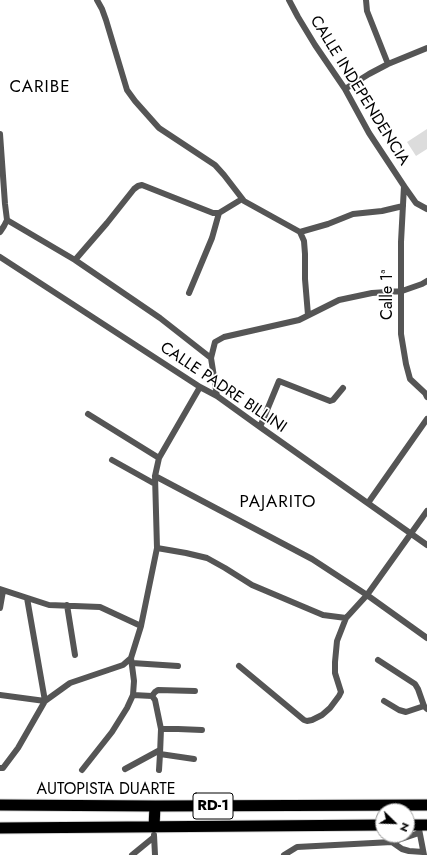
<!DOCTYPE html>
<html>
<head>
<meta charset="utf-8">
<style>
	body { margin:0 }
	#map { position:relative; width:427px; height:855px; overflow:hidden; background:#fff; font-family:Jost,sans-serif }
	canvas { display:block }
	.north { position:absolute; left:375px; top:803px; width:40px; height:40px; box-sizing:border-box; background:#fff; border:1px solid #999; border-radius:50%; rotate:113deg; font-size:11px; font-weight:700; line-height:16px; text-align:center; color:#000 }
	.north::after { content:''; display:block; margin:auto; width:14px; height:18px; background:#000; clip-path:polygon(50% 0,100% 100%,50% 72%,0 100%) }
</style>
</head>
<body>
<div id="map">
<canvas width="427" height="855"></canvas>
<div class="north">N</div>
</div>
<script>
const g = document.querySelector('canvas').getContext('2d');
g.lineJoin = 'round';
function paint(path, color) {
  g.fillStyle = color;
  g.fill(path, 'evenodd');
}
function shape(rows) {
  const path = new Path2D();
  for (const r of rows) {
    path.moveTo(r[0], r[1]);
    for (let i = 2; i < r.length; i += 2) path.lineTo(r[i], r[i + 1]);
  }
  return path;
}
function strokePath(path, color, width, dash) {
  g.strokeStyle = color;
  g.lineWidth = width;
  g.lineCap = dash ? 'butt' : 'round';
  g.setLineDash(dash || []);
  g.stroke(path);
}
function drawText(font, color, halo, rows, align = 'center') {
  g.font = font + ' Jost,sans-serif';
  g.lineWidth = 3.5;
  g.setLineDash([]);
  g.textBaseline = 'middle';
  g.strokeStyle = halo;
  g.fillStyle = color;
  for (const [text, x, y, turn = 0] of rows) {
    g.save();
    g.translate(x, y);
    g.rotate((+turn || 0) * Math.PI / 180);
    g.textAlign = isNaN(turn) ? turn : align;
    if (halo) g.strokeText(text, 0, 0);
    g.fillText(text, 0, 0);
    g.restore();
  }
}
paint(shape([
	[427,129,427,149,416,156,407,142]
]), '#dcdcdc');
const motorway = shape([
	[0,805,155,806,427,805],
	[407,825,427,825],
	[154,827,155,806],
	[0,828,383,825]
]);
strokePath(motorway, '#dbdbdb', 13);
strokePath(shape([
	[97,0,102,9,106,20,127,90,135,101,159,128,215,165,224,175,244,201,300,232,304,241,305,254,305,279,308,315],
	[289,0,298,17,315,45,345,89,369,133,404,186,416,203,427,209],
	[366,0,367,11,388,64],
	[345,89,369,74,388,64,427,48],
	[0,134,5,204,7,220,4,226,0,232],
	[404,186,401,242,401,334,406,364,410,379,425,393,427,397],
	[7,220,75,260,160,318,211,358],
	[300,232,328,224,353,214,382,211,403,206],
	[0,257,200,387,217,396,260,427,427,545],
	[75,260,107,223,134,189,138,186,142,185,213,213,219,213,242,199],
	[189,293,212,238,219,213],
	[217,396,211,358,215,342,224,337,299,320,339,300,372,293,402,291,422,284,427,281],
	[88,414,159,458],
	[260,427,279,381,330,401,333,400,343,388],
	[112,460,155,484],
	[155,476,312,559,367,595,427,638],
	[368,503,427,419],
	[157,548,186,553,207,558,225,568,252,585,323,615,346,618,367,595,427,511],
	[0,589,49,605,100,607,141,626],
	[67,605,75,655],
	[0,608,3,591],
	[378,660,415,684,418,689,424,706,427,709],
	[132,663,178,666],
	[239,666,304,720,307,721,312,720,322,715,330,708,339,696,341,692,335,673,335,662,337,641,346,618],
	[0,695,45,701,27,598],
	[133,695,152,696,155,700,161,729,160,754,159,770],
	[152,696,155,692,158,690,195,691],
	[384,701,399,710,406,712,424,706],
	[161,729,178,729,202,730],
	[160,754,194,759],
	[0,768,3,768,18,748,45,701,70,683,123,665,131,658,141,626,157,548,155,476,159,458,200,387],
	[125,769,160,750],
	[82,770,112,732,127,708,133,695,134,681,131,658],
	[419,829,424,855],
	[154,835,155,855],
	[392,842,402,849,409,851,423,852],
	[132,855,154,837],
	[284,855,297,847,392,842,419,833]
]), '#555', 6);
strokePath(motorway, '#000', 11);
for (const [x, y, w] of [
	[213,806,40]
]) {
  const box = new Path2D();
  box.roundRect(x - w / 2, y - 13, w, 26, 3);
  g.fillStyle = '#fff';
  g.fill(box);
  strokePath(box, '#000', 1);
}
drawText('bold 15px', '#000', null, [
	["RD-1",213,806]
]);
drawText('16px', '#000', '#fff', [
	["CALLE INDEPENDENCIA",359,91,58],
	["Calle 1ª",388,295,-90],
	["CALLE PADRE BILLINI",223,388,34],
	["AUTOPISTA DUARTE",106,790]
]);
g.letterSpacing = '1px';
drawText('17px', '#000', '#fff', [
	["CARIBE",40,88],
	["PAJARITO",278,503]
]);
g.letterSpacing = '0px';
</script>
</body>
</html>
